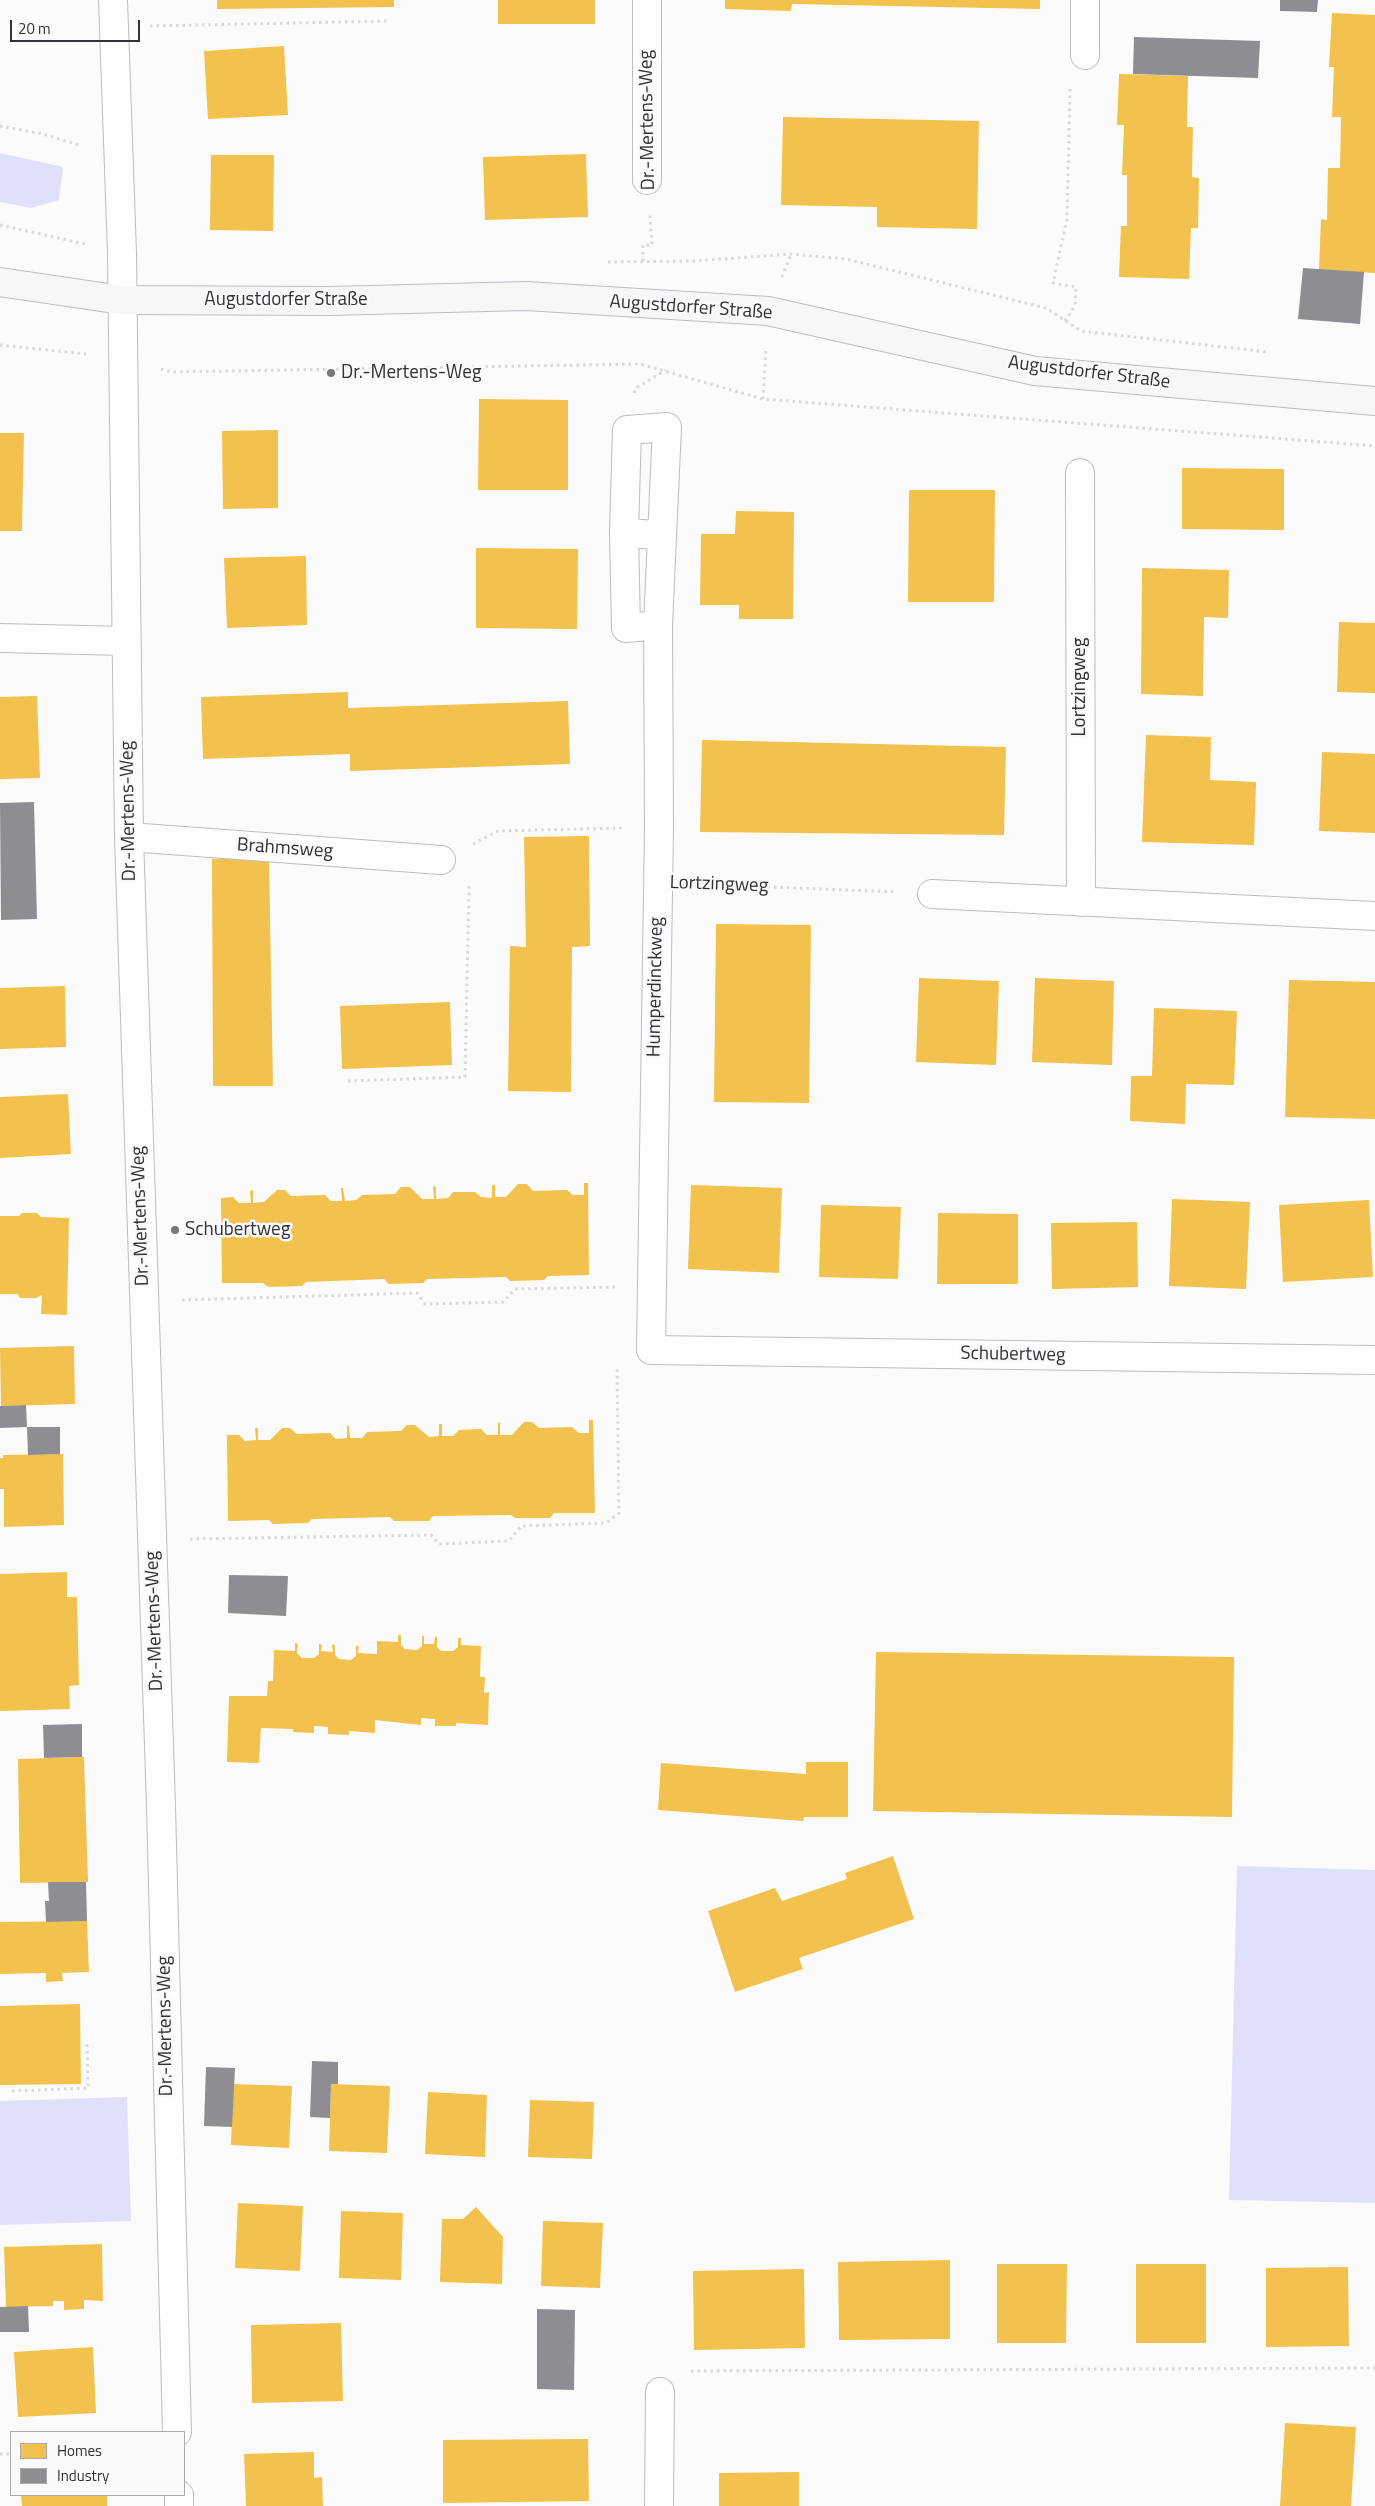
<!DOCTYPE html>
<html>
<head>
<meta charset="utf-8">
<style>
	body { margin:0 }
	#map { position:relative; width:1375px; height:2506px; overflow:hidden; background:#fbfbfc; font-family:"Titillium Web",sans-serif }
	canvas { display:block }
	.legend { position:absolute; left:10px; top:2431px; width:175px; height:65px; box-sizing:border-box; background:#fafafd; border:1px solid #aaaaad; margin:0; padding:6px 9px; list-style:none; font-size:15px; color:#313136 }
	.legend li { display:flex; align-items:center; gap:10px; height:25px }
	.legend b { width:25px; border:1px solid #aaaaad }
	.scale { position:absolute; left:10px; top:20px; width:130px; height:22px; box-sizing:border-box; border:2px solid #313136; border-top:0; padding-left:6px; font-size:15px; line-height:18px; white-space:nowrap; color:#313136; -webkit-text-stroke:4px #fafafd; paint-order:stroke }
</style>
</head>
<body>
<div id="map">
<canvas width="1375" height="2506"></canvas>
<ul class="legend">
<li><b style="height:14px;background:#f2c14e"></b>Homes</li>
<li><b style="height:14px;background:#8d8d92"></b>Industry</li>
</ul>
<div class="scale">20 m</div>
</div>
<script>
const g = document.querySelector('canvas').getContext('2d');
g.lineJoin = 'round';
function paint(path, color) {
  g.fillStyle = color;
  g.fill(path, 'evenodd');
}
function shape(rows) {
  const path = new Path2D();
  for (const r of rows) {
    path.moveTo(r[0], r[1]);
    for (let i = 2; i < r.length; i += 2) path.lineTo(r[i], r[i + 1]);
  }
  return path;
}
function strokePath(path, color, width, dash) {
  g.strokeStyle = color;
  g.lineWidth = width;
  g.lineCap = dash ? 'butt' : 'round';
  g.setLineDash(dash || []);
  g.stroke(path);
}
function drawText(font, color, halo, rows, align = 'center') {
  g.font = font + ' "Titillium Web",sans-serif';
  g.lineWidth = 5;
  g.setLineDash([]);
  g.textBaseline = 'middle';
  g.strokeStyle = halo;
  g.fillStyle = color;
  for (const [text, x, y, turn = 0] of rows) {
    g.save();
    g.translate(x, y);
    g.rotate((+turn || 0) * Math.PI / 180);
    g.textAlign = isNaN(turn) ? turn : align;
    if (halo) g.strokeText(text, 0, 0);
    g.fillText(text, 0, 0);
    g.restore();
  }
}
paint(shape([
	[0,153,63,167,59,200,31,208,0,202],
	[1237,1866,1375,1870,1375,2203,1229,2200],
	[127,2097,131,2221,0,2225,0,2101]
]), '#e1e0fa');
paint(shape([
	[217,0,394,0,394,7,217,9],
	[498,0,595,0,595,24,498,24],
	[725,0,1040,0,1040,9,792,4,791,11,725,9],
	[1332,13,1375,15,1375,273,1319,270,1321,219,1327,220,1328,168,1340,168,1341,117,1332,117,1334,67,1329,67],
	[284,46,288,115,208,119,204,51],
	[1119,74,1188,76,1187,127,1193,127,1192,177,1199,178,1198,228,1191,228,1189,279,1119,277,1121,226,1127,226,1127,175,1122,175,1124,125,1117,125],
	[783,117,979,121,977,229,877,227,877,207,781,205],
	[586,154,588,217,485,220,483,157],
	[211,155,274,155,273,231,210,230],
	[479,399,568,400,568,490,478,490],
	[278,430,278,508,223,509,222,431],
	[0,433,24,433,22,531,0,531],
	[1182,468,1284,469,1284,530,1182,529],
	[909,490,995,490,994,602,908,602],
	[736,511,794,512,793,619,739,619,739,605,700,605,701,534,735,534],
	[476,548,578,549,577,629,476,628],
	[306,556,307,625,227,628,224,558],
	[1142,568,1229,570,1228,618,1204,617,1203,696,1141,694],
	[1339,622,1375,623,1375,693,1337,692],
	[348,692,348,708,568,701,570,764,350,771,350,754,203,759,201,697],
	[37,696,40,778,0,779,0,697],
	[1146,735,1211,737,1210,780,1256,782,1254,845,1142,842],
	[702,740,1006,747,1004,835,700,832],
	[1322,752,1375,754,1375,833,1319,831],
	[589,836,590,946,572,947,571,1092,508,1091,510,946,526,947,524,837],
	[269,857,273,1086,213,1086,212,859],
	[716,924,811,925,809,1103,714,1102],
	[919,978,999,981,996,1065,916,1062],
	[1035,978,1114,981,1112,1065,1032,1062],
	[1289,980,1375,982,1375,1119,1285,1117],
	[65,986,66,1047,0,1049,0,988],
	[450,1002,452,1065,342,1069,340,1006],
	[1154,1008,1237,1011,1234,1085,1186,1084,1185,1124,1130,1121,1131,1076,1152,1076],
	[68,1094,71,1154,0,1158,0,1097],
	[584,1183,588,1183,589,1275,548,1276,544,1280,510,1281,506,1277,427,1279,423,1283,389,1284,384,1279,306,1282,302,1286,268,1287,263,1283,222,1283,221,1198,233,1197,239,1203,251,1203,250,1191,253,1190,253,1203,264,1202,277,1190,285,1190,291,1196,325,1195,331,1201,342,1201,341,1188,343,1188,345,1201,356,1200,362,1195,395,1194,401,1187,410,1187,422,1199,434,1199,433,1186,436,1187,436,1199,448,1198,453,1192,475,1192,481,1197,492,1198,492,1185,495,1185,495,1197,506,1197,518,1184,527,1184,533,1191,567,1190,573,1195,584,1195],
	[691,1185,782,1188,779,1273,688,1269],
	[1172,1199,1250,1202,1246,1289,1169,1286],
	[1369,1200,1373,1277,1283,1282,1279,1205],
	[821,1205,901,1207,898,1279,819,1277],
	[22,1213,37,1213,41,1217,69,1218,67,1315,41,1314,42,1295,36,1298,20,1298,17,1294,0,1294,0,1216,19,1216],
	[938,1213,1018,1214,1018,1284,937,1284],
	[1137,1222,1138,1287,1052,1289,1051,1223],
	[74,1346,75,1404,1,1406,0,1348],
	[589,1420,593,1420,595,1513,554,1513,550,1518,515,1518,511,1515,433,1516,429,1521,394,1521,390,1517,312,1519,308,1523,273,1524,269,1520,228,1521,227,1435,239,1435,245,1441,256,1440,255,1428,258,1428,258,1440,270,1440,282,1428,290,1428,297,1434,330,1433,336,1439,347,1438,347,1426,349,1426,350,1438,362,1438,367,1432,401,1431,407,1425,415,1425,429,1437,439,1436,439,1424,442,1424,442,1436,453,1436,459,1430,481,1429,487,1435,498,1435,498,1422,500,1423,500,1435,512,1435,524,1422,532,1422,539,1428,572,1427,579,1433,589,1433],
	[63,1454,64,1525,4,1527,4,1489,0,1489,0,1458,3,1458,3,1455],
	[67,1572,67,1597,77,1597,79,1685,69,1686,70,1709,0,1711,0,1574],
	[398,1635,401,1635,401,1645,405,1649,417,1650,422,1646,422,1636,424,1636,424,1644,434,1644,435,1637,437,1637,437,1647,441,1651,453,1651,458,1647,458,1638,461,1638,461,1645,481,1646,480,1677,485,1677,484,1693,489,1692,488,1725,456,1723,456,1726,435,1726,435,1719,421,1718,421,1725,375,1720,375,1733,349,1731,349,1735,328,1734,328,1727,314,1726,314,1733,293,1732,293,1729,261,1728,259,1763,227,1762,229,1696,267,1696,268,1681,273,1681,274,1650,295,1651,295,1643,298,1644,297,1653,302,1658,314,1658,319,1654,319,1644,322,1645,321,1651,333,1652,332,1645,335,1645,335,1655,339,1659,351,1660,356,1656,356,1646,359,1646,358,1653,377,1654,377,1641,398,1642],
	[876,1652,1234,1657,1232,1817,873,1811],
	[84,1757,88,1882,20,1883,18,1759],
	[806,1762,848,1762,848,1817,804,1817,803,1821,658,1810,661,1763,806,1774],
	[893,1856,914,1919,799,1958,803,1969,735,1992,708,1911,775,1888,782,1901,847,1879,845,1873],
	[87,1921,89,1972,62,1973,63,1981,46,1982,46,1973,0,1974,0,1922],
	[80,2004,81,2084,0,2085,0,2006],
	[233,2084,292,2086,289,2148,231,2145],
	[331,2084,390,2086,387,2153,329,2151],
	[428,2092,487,2095,485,2157,425,2154],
	[530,2100,594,2102,592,2159,528,2157],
	[238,2203,303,2206,300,2271,235,2268],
	[476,2207,503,2237,502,2284,440,2282,442,2219,463,2219],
	[341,2211,403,2213,401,2280,339,2278],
	[543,2221,603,2223,600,2288,541,2286],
	[102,2244,103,2301,84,2300,84,2309,64,2310,64,2301,53,2301,53,2306,6,2307,4,2247],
	[950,2260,950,2339,839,2340,838,2262],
	[997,2264,1067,2264,1066,2343,997,2343],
	[1136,2264,1206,2264,1206,2343,1136,2343],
	[1348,2267,1349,2346,1266,2347,1266,2268],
	[804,2269,805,2348,694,2350,693,2271],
	[341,2323,343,2401,252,2403,251,2325],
	[93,2347,96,2413,18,2417,14,2352],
	[1285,2423,1356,2427,1351,2506,1280,2506],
	[588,2439,589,2501,443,2503,443,2440],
	[314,2452,314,2478,322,2477,323,2506,246,2506,244,2454],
	[799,2472,799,2506,719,2506,719,2473],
	[21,2495,107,2495,107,2506,22,2506]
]), '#f2c14e');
paint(shape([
	[1280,0,1318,0,1317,12,1280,11],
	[1134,37,1260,41,1258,78,1133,74],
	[1303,268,1364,272,1360,324,1298,319],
	[34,802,37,919,1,920,0,803],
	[26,1405,27,1427,0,1428,0,1406],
	[27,1427,60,1427,60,1454,28,1455],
	[229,1575,288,1576,286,1616,228,1613],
	[82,1724,82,1757,44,1758,43,1725],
	[48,1882,86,1882,87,1921,46,1922,45,1901,49,1901],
	[312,2061,338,2062,338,2084,331,2084,330,2118,310,2117],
	[206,2067,235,2068,232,2127,204,2126],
	[28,2306,29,2332,0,2332,0,2307],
	[537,2309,575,2310,574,2390,537,2389]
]), '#8d8d92');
const street = shape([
	[113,0,122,253,129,837,161,1806,177,2432],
	[647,0,647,180],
	[1085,0,1085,55],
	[1080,473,1081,902],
	[624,533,626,628,658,625],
	[661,535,624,533,627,430,667,427,658,625,659,827,651,1350,1375,1360],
	[0,638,126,641],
	[129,837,441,860],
	[932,894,1375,916],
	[179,2495,179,2506],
	[659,2506,660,2392]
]);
const secondary = shape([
	[0,282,122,300,329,301,526,296,768,311,1035,371,1375,401]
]);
strokePath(street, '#bdbdc0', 30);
strokePath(secondary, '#bdbdc0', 30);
strokePath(shape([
	[150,26,388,21],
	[0,126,43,134,82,146],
	[0,225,85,244],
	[643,261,643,245,652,245,650,215],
	[608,262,695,261,791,254,846,259,1046,308,1081,331,1268,352],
	[782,277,791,254],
	[1065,321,1075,306,1076,287,1053,283,1067,219,1070,89],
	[0,345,86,354],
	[161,369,171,372,640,364,763,399,1375,446],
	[634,393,636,388,666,370],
	[763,399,766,348],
	[473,844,498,831,623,828],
	[696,884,897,892],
	[348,1081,465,1077,469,886],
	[182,1300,417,1293,425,1304,503,1302,515,1289,615,1287],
	[190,1539,431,1535,439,1544,509,1541,521,1526,606,1523,619,1513,617,1371,621,1368],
	[12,2091,88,2088,87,2044],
	[691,2371,1375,2368],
	[0,2454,11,2454]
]), '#d9d9da', 3, [2.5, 4]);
strokePath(street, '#fefeff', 28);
strokePath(secondary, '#f6f8f6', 28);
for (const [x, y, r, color] of [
	[331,373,5,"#78787b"],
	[175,1230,5,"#78787b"]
]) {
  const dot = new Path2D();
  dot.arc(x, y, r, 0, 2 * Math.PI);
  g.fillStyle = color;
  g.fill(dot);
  strokePath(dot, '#fafafd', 2);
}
drawText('19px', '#313136', '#fafafd', [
	["Dr.-Mertens-Weg",648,120,-91],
	["Augustdorfer Straße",286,300],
	["Augustdorfer Straße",691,308,4],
	["Augustdorfer Straße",1089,373,7],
	["Lortzingweg",1080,687,-90],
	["Dr.-Mertens-Weg",129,811,-91],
	["Brahmsweg",285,849,4],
	["Lortzingweg",719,885,2],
	["Humperdinckweg",656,987,-89],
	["Dr.-Mertens-Weg",141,1216,-92],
	["Schubertweg",1013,1355,1],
	["Dr.-Mertens-Weg",155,1621,-92],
	["Dr.-Mertens-Weg",166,2026,-91]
]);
drawText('19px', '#313136', '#fafafd', [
	["Dr.-Mertens-Weg",341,373],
	["Schubertweg",185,1230]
], 'left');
</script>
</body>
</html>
